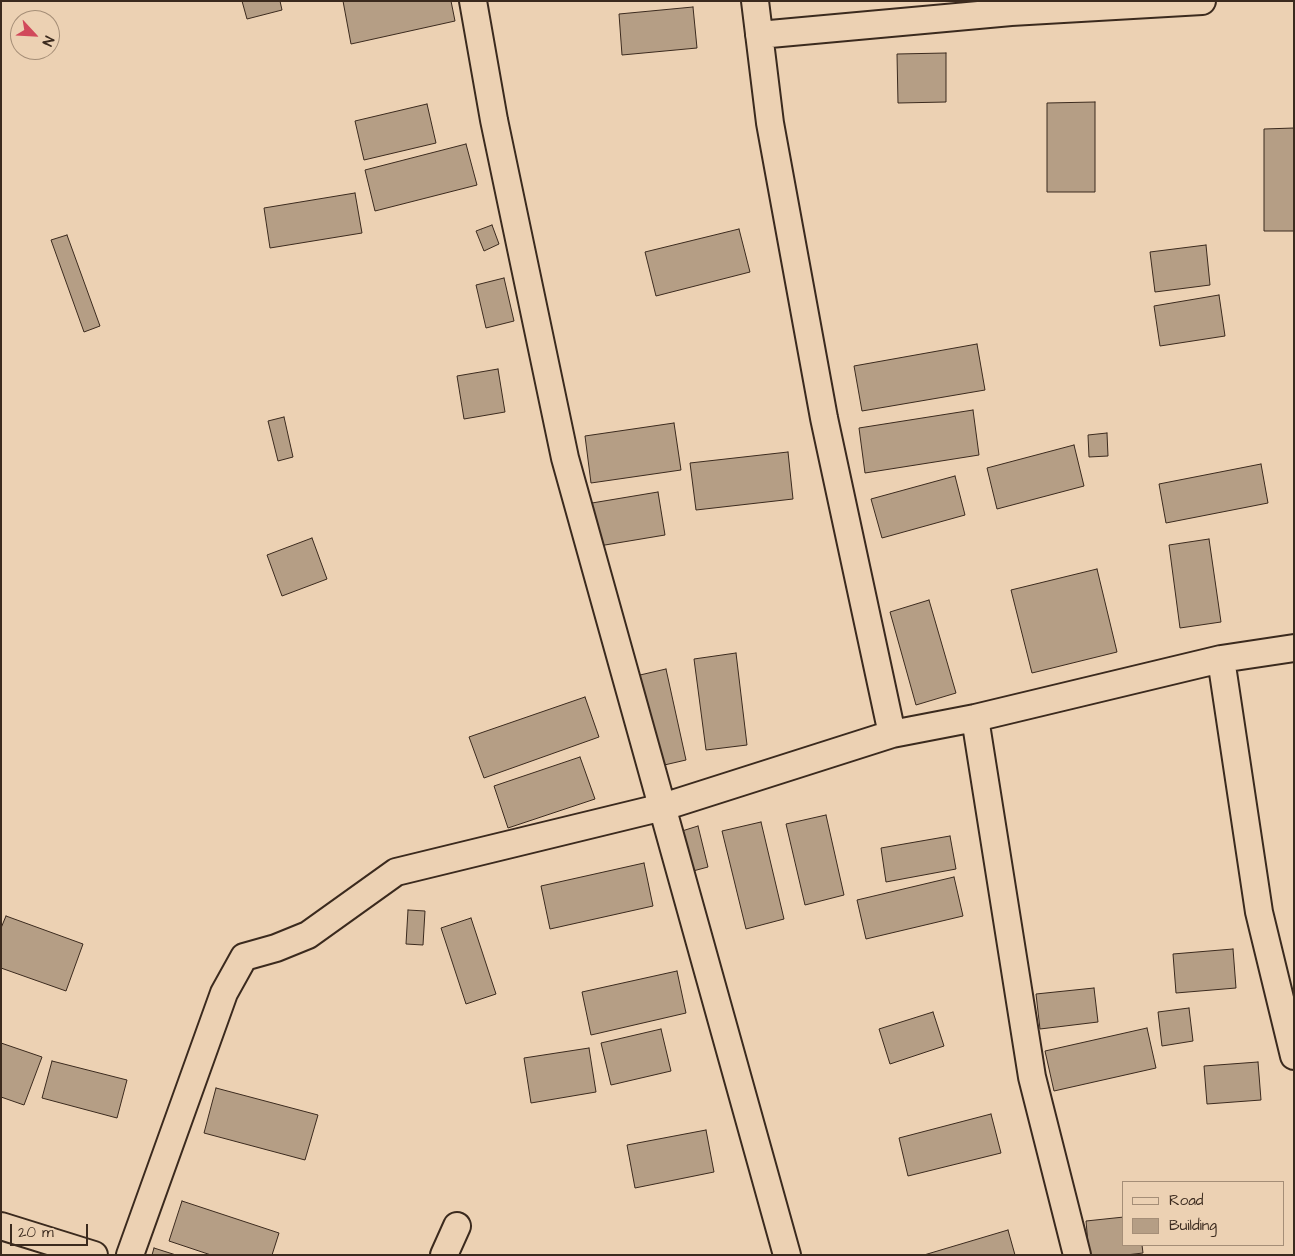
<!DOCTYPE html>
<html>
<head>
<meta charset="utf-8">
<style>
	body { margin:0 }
	#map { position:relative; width:1295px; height:1256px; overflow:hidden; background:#ecd1b3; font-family:"Architects Daughter",sans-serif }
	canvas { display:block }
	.frame { position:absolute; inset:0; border:2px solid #3b2a1e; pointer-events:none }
	.legend { position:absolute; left:1122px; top:1181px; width:162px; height:65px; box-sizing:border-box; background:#ecd1b3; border:1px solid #a58e77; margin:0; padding:6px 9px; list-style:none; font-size:15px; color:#3b2a1e }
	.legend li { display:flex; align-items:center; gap:10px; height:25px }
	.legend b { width:25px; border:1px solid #a58e77 }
	.north { position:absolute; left:10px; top:10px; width:50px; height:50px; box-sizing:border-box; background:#ecd1b3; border:1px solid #a58e77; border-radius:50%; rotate:115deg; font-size:14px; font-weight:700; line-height:20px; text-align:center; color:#3b2a1e }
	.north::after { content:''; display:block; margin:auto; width:18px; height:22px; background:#d1495b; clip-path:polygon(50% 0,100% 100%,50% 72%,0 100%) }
	.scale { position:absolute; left:10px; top:1224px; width:78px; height:22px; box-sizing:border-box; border:2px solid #3b2a1e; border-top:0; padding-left:6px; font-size:15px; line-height:18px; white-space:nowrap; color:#3b2a1e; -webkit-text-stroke:4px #ecd1b3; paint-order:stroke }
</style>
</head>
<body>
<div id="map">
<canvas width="1295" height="1256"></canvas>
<div class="frame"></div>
<ul class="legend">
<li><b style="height:6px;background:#ecd1b3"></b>Road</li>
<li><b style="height:14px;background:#b59e85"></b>Building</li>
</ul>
<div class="north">N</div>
<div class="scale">20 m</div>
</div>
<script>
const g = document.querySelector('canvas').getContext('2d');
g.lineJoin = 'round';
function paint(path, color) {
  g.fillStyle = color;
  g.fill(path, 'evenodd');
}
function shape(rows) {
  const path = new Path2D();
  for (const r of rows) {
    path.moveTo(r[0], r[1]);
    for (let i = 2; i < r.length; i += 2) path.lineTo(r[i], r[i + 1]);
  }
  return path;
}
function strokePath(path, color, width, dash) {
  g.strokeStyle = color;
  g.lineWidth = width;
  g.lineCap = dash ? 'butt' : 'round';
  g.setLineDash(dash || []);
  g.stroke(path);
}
const building = shape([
	[242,1,280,1,282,10,247,19,242,1],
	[343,1,451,1,455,21,351,44,343,1],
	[693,7,697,48,622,55,619,14,693,7],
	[946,53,946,102,898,103,897,54,946,53],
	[1095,102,1095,192,1047,192,1047,103,1095,102],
	[427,104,436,143,364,160,355,121,427,104],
	[1294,128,1294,231,1264,231,1264,129,1294,128],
	[466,144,477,185,375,211,365,170,466,144],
	[355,193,362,233,270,248,264,208,355,193],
	[492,225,499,244,484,251,476,231,492,225],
	[739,229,750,272,656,296,645,252,739,229],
	[67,235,100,326,84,332,51,240,67,235],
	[1206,245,1210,285,1155,292,1150,252,1206,245],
	[504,278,514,321,486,328,476,285,504,278],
	[1219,295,1225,336,1160,346,1154,306,1219,295],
	[977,344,985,390,862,411,854,366,977,344],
	[498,369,505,412,464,419,457,376,498,369],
	[973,410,979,455,865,473,859,428,973,410],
	[284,417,293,457,278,461,268,421,284,417],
	[674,423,681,470,591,483,585,436,674,423],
	[1107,433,1108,456,1089,457,1088,435,1107,433],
	[1074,445,1084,486,997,509,987,468,1074,445],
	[788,452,793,499,696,510,690,463,788,452],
	[1261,464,1268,503,1166,523,1159,484,1261,464],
	[955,476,965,515,882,538,871,499,955,476],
	[658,492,665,535,599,546,592,503,658,492],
	[312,538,327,579,282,596,267,555,312,538],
	[1209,539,1221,622,1180,628,1169,545,1209,539],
	[1097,569,1117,652,1032,673,1011,590,1097,569],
	[929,600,956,693,916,705,890,612,929,600],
	[736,653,747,745,706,750,694,659,736,653],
	[666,669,686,760,647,769,627,678,666,669],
	[585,697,599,737,484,778,469,737,585,697],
	[580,757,595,799,508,828,494,786,580,757],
	[826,815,844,895,805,905,786,824,826,815],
	[761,822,784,919,746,929,722,831,761,822],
	[698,826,708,867,693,871,682,831,698,826],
	[950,836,956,869,886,882,881,848,950,836],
	[644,863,653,906,550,929,541,886,644,863],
	[954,877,963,916,866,939,857,900,954,877],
	[408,910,425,911,423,945,406,944,408,910],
	[6,916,83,944,66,991,1,968,1,928,6,916],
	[471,918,496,994,466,1004,441,928,471,918],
	[1233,949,1236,988,1176,993,1173,954,1233,949],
	[677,971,686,1013,591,1035,582,992,677,971],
	[1094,988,1098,1022,1040,1029,1036,994,1094,988],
	[1189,1008,1193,1041,1162,1046,1158,1012,1189,1008],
	[933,1012,944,1046,890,1064,879,1029,933,1012],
	[1147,1028,1156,1068,1054,1091,1045,1051,1147,1028],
	[661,1029,671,1071,611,1085,601,1043,661,1029],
	[1,1043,42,1057,24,1105,1,1097,1,1043],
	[589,1048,596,1092,531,1103,524,1058,589,1048],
	[52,1061,127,1080,117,1118,42,1098,52,1061],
	[1258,1062,1261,1100,1207,1104,1204,1066,1258,1062],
	[216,1088,318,1115,305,1160,204,1133,216,1088],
	[991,1114,1001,1153,908,1176,899,1138,991,1114],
	[706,1130,714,1172,635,1188,627,1145,706,1130],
	[182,1201,279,1233,272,1255,211,1255,169,1241,182,1201],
	[1124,1217,1124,1245,1142,1245,1143,1253,1126,1255,1089,1255,1086,1221,1124,1217],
	[1008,1230,1015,1255,924,1255,1008,1230],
	[154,1248,176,1255,152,1255,154,1248]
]);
paint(building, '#b59e85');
strokePath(building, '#3b2a1e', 1);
const street = shape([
	[473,1,494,120,565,458,787,1255],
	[755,1,770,123,824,418,892,734],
	[759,35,1011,12,1202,1],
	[1221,659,1259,912,1294,1056],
	[975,718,1032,1077,1077,1255],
	[1,1226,94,1255],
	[130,1255,224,993,244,957,276,948,308,935,396,872,663,807,892,734,975,718,1221,659,1294,648],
	[444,1255,457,1226]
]);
strokePath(street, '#3b2a1e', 30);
strokePath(street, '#ecd1b3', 26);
</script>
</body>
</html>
